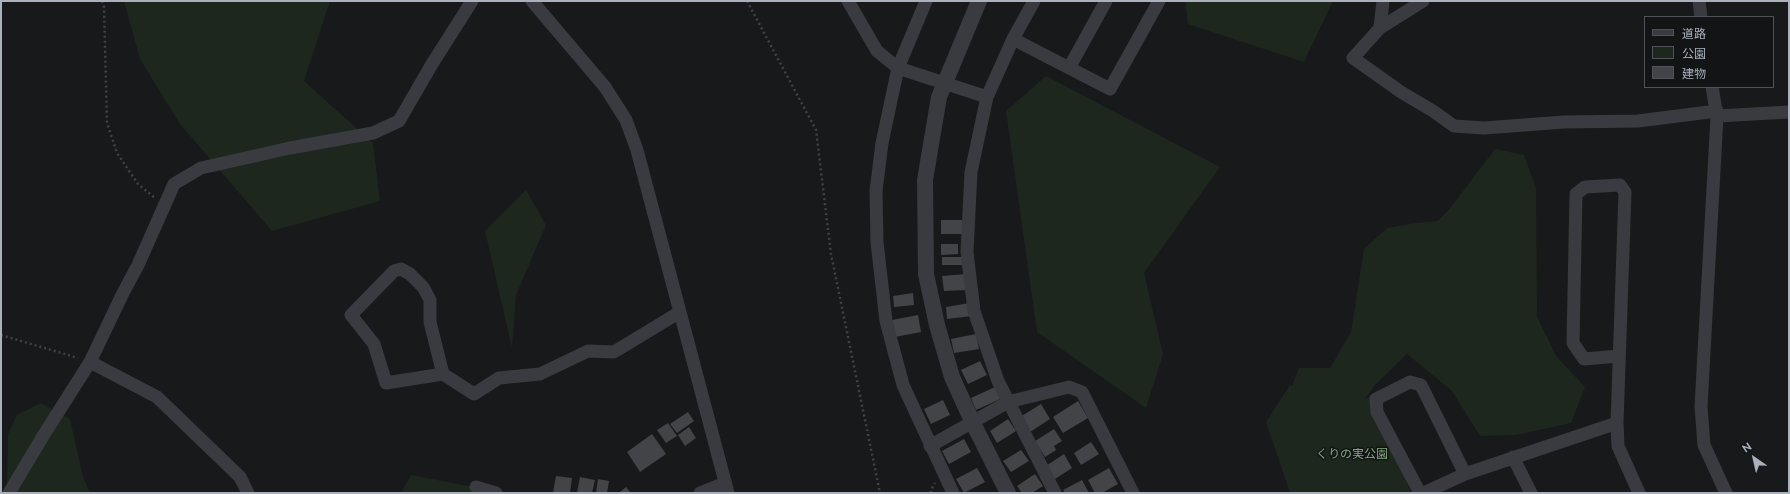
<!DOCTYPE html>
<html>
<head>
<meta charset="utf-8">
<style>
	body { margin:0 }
	#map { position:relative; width:1790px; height:494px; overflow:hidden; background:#18191b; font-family:Raleway,"Noto Sans JP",sans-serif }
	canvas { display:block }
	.frame { position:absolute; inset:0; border:2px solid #aab1bc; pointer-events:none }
	.legend { position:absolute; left:1644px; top:16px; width:130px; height:72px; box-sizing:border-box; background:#131416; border:1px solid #4f5358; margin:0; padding:5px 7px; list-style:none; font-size:12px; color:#aab1bc }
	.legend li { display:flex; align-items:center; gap:8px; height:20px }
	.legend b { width:20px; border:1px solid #4f5358 }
	.north { position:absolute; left:1734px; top:438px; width:40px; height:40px; -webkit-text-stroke:3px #131416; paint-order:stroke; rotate:326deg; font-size:11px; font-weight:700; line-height:16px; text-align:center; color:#aab1bc }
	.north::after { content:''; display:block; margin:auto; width:14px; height:18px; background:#aab1bc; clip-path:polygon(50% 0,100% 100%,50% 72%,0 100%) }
</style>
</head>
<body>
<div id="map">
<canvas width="1790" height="494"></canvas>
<div class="frame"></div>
<ul class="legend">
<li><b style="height:5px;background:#393b40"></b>道路</li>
<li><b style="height:11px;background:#1e271e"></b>公園</li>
<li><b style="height:11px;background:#424448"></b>建物</li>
</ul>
<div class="north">N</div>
</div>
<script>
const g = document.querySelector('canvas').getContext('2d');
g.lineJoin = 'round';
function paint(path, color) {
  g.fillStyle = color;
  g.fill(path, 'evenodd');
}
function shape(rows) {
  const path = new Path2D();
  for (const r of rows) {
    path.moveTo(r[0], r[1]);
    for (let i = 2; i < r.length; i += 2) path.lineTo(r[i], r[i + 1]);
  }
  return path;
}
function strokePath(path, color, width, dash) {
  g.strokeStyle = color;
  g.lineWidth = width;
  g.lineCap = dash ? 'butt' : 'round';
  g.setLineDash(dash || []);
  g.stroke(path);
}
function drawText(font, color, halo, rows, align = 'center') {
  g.font = font + ' Raleway,"Noto Sans JP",sans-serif';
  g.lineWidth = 3;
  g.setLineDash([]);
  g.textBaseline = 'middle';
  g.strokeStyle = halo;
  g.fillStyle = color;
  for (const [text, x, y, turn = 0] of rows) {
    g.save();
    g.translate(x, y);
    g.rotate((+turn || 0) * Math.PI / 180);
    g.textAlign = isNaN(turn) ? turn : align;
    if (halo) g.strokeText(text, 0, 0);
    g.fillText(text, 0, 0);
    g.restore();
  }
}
paint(shape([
	[124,1,330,1,304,81,373,143,380,201,272,231,180,124,140,59],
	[1185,1,1333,1,1304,62,1188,24],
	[1046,76,1220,167,1144,273,1163,354,1146,408,1037,332,1006,111],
	[1495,149,1524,155,1536,188,1537,317,1557,357,1585,387,1571,423,1516,435,1480,436,1452,391,1407,354,1375,385,1365,399,1371,396,1411,493,1290,493,1266,422,1290,385,1292,386,1299,368,1330,368,1351,332,1364,249,1387,228,1416,223,1438,221,1451,207],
	[526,190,546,225,516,295,512,348,485,231],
	[41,403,70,419,83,477,90,493,7,493,8,434,17,415],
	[411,475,505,493,401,493]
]), '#1e271e');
paint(shape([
	[941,220,962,220,962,234,941,234],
	[941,244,958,244,958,254,941,255],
	[942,257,963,257,963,265,942,265],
	[966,274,967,290,944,291,942,276],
	[913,293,914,305,894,307,893,296],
	[970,303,972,316,947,319,946,307],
	[918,315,921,332,895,337,892,320],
	[976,334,979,349,954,353,951,339],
	[980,361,987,375,968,384,961,370],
	[995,387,1000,399,976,410,971,398],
	[943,400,950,415,931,424,924,409],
	[1078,401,1088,418,1063,433,1053,417],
	[1041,404,1050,419,1030,432,1020,417],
	[688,412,694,421,677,433,670,424],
	[1008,419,1016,431,997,443,990,431],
	[668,423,677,436,666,443,657,430],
	[689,427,696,438,685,446,678,435],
	[1054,429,1062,441,1054,446,1056,450,1045,457,1035,441],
	[652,434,666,454,640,472,627,452],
	[964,439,971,452,949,464,942,451],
	[1091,442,1099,454,1081,465,1074,453],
	[1021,450,1029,461,1011,472,1003,461],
	[1064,454,1072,468,1055,479,1046,466],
	[977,468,985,482,964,493,956,479],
	[1109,468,1118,484,1102,493,1095,493,1088,480],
	[1035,474,1043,486,1032,493,1022,493,1017,486],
	[556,476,572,478,570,493,553,493],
	[580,477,595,480,592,493,577,493],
	[598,479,609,481,607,493,596,493],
	[1082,480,1089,493,1065,493,1063,490],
	[626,487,631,493,619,493]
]), '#424448');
strokePath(shape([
	[102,1,104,7,107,123,117,153,138,184,155,198],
	[747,1,816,130,831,254,880,493],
	[1,335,78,358],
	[931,493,931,490,935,483]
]), '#3f4247', 2.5, [2, 3]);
strokePath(shape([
	[532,1,605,87,626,120,637,150,728,493],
	[848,1,877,51,898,68,987,97],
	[926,1,898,68,882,143,876,191,877,242,886,321,903,385,953,493],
	[1034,1,1013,39,987,97,971,172,967,252,974,311,998,381,1055,493],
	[1423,1,1380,28,1353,58,1401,92,1433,111,1454,126,1484,128,1564,122,1638,121,1717,111],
	[1699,1,1701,17],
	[1380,28,1383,1],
	[1013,39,1110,89,1159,1],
	[1069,68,1106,1],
	[1712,87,1717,116,1701,407,1704,445,1726,493],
	[1717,116,1789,112],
	[1619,356,1584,359,1573,343,1576,194,1585,187,1620,185,1625,192,1617,423,1618,446,1639,493],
	[90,362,157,397,240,477,248,493],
	[443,374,430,322,430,300,423,287,410,274,401,269,394,271,351,315,374,344,386,383,443,374,474,394,499,378,540,374,588,351,614,352,680,312],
	[930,446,1008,402,1069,387,1082,392,1133,493],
	[1513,457,1531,493],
	[476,487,496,493],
	[9,493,43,436,90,362,123,293,138,265,174,184,201,168,290,148,373,133,399,121,432,64,472,1],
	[700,493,725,483],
	[1420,493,1377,412,1376,399,1410,382,1421,385,1465,474],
	[1424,493,1465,474,1617,423]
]), '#393b40', 13);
strokePath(shape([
	[979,1,939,97,925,180,926,274,937,325,952,377,972,421,1008,493]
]), '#393b40', 16);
drawText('12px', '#81a880', '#131416', [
	["くりの実公園",1352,454]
]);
</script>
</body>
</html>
